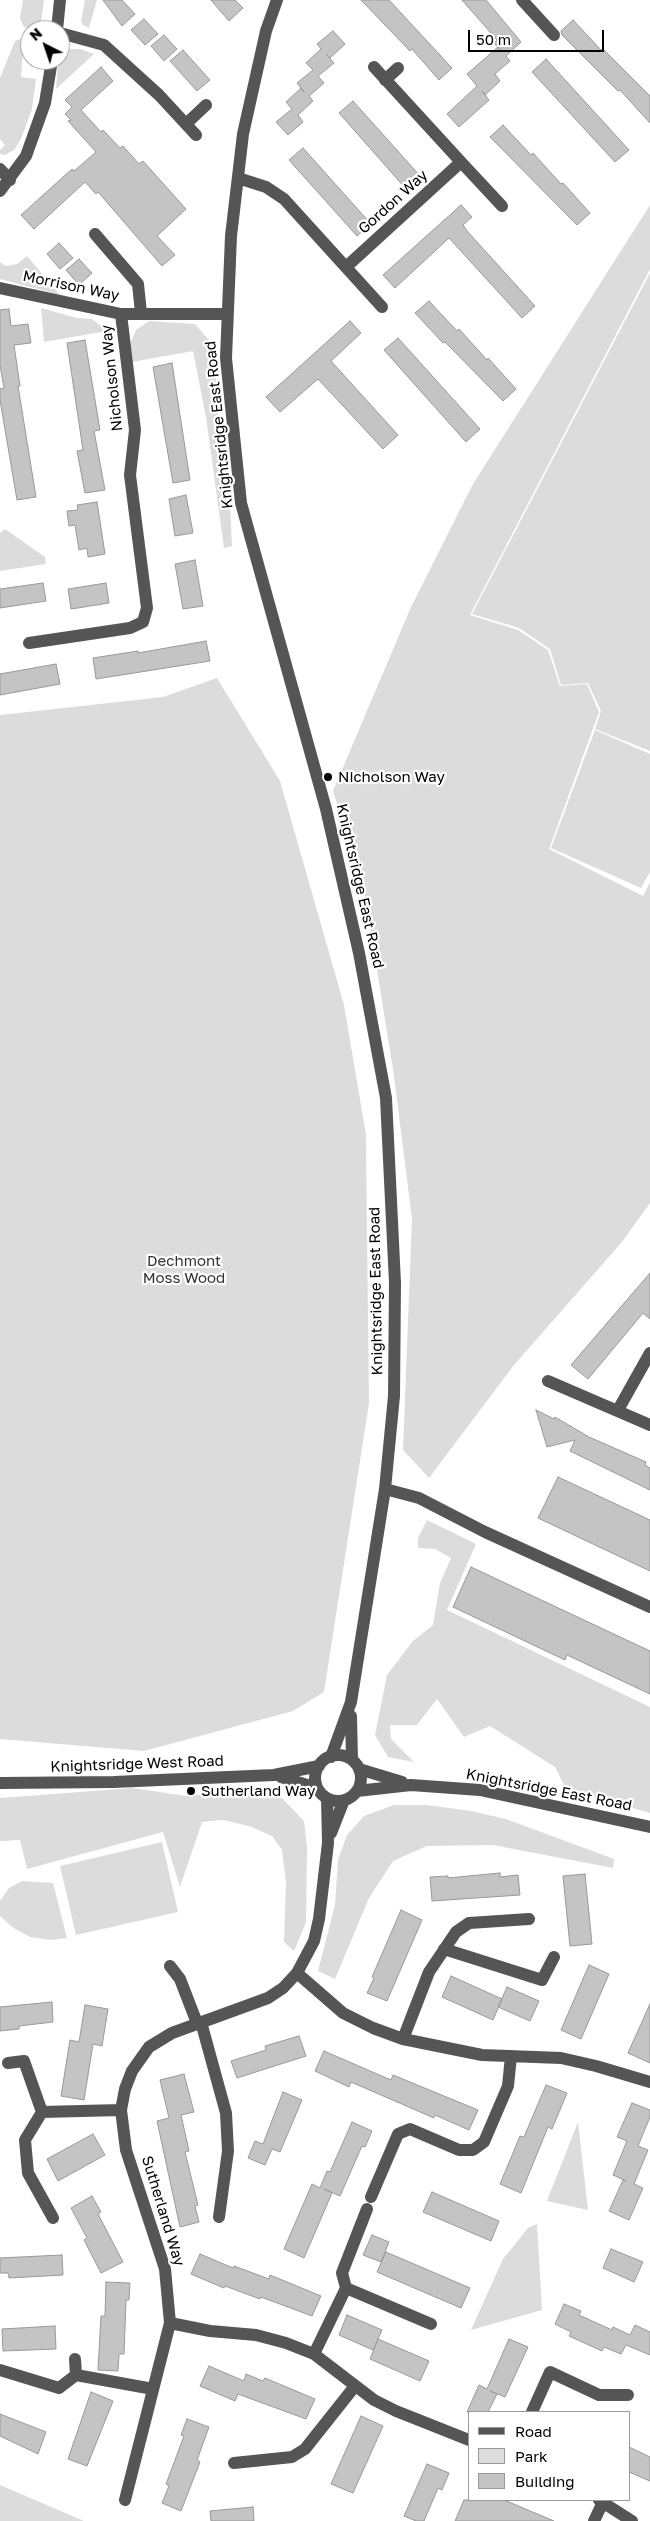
<!DOCTYPE html>
<html>
<head>
<meta charset="utf-8">
<style>
	body { margin:0 }
	#map { position:relative; width:650px; height:2521px; overflow:hidden; background:#fff; font-family:"Golos Text",sans-serif }
	canvas { display:block }
	.legend { position:absolute; left:468px; top:2411px; width:162px; height:90px; box-sizing:border-box; background:#fff; border:1px solid #999; margin:0; padding:6px 9px; list-style:none; font-size:15px; color:#000 }
	.legend li { display:flex; align-items:center; gap:10px; height:25px }
	.legend b { width:25px; border:1px solid #999 }
	.north { position:absolute; left:20px; top:20px; width:50px; height:50px; box-sizing:border-box; background:#fff; border:1px solid #999; border-radius:50%; rotate:319deg; font-size:14px; font-weight:700; line-height:20px; text-align:center; color:#000 }
	.north::after { content:''; display:block; margin:auto; width:18px; height:22px; background:#000; clip-path:polygon(50% 0,100% 100%,50% 72%,0 100%) }
	.scale { position:absolute; left:468px; top:30px; width:136px; height:22px; box-sizing:border-box; border:2px solid #000; border-top:0; padding-left:6px; font-size:15px; line-height:18px; white-space:nowrap; color:#000; -webkit-text-stroke:4px #fff; paint-order:stroke }
</style>
</head>
<body>
<div id="map">
<canvas width="650" height="2521"></canvas>
<ul class="legend">
<li><b style="height:6px;background:#555"></b>Road</li>
<li><b style="height:14px;background:#dcdcdc"></b>Park</li>
<li><b style="height:14px;background:#c4c4c4"></b>Building</li>
</ul>
<div class="north">N</div>
<div class="scale">50 m</div>
</div>
<script>
const g = document.querySelector('canvas').getContext('2d');
g.lineJoin = 'round';
function paint(path, color) {
  g.fillStyle = color;
  g.fill(path, 'evenodd');
}
function shape(rows) {
  const path = new Path2D();
  for (const r of rows) {
    if (r.length === 3) {
      path.moveTo(r[0] + r[2], r[1]);
      path.arc(r[0], r[1], r[2], 0, 2 * Math.PI);
      continue;
    }
    path.moveTo(r[0], r[1]);
    for (let i = 2; i < r.length; i += 2) path.lineTo(r[i], r[i + 1]);
  }
  return path;
}
function strokePath(path, color, width, dash) {
  g.strokeStyle = color;
  g.lineWidth = width;
  g.lineCap = dash ? 'butt' : 'round';
  g.setLineDash(dash || []);
  g.stroke(path);
}
function drawText(font, color, halo, rows, align = 'center') {
  g.font = font + ' "Golos Text",sans-serif';
  g.lineWidth = 4.5;
  g.setLineDash([]);
  g.textBaseline = 'middle';
  g.strokeStyle = halo;
  g.fillStyle = color;
  for (const [text, x, y, turn = 0] of rows) {
    g.save();
    g.translate(x, y);
    g.rotate((+turn || 0) * Math.PI / 180);
    g.textAlign = isNaN(turn) ? turn : align;
    if (halo) g.strokeText(text, 0, 0);
    g.fillText(text, 0, 0);
    g.restore();
  }
}
paint(shape([
	[23,0,44,0,40,30,24,27,20,18],
	[85,0,97,0,89,28,83,25,81,21],
	[20,39,24,39,21,77,36,79,32,109,21,139,14,150,5,155,0,154,0,150,5,145,0,139,0,78,15,41],
	[69,49,80,49,94,54,56,89,58,64,63,54],
	[650,205,650,269,470,615,518,630,548,650,560,686,587,684,599,712,549,849,643,896,650,882,650,1203,622,1242,514,1365,429,1478,403,1450,412,1219,394,1076,364,889,333,791,411,607,473,484],
	[27,256,60,295,0,279,0,262,5,266,17,264],
	[650,273,650,751,595,729,601,711,588,683,561,685,550,649,519,628,472,614],
	[41,308,77,318,92,319,107,331,44,342],
	[149,321,195,324,208,339,214,353,218,413,230,504,232,546,224,548,206,417,193,351,132,362,130,344,136,330],
	[5,529,45,557,46,564,0,571,0,533],
	[217,678,280,781,344,1005,366,1135,369,1403,324,1692,293,1711,144,1751,0,1739,0,715,163,697],
	[595,730,650,754,650,872,641,888,551,848],
	[427,1520,476,1544,447,1610,650,1707,650,1813,566,1789,555,1767,490,1726,464,1737,437,1699,417,1725,390,1725,391,1739,414,1762,388,1757,375,1735,387,1675,413,1641,433,1625,440,1583,451,1558,435,1549,418,1548,418,1538],
	[133,1788,186,1796,237,1792,280,1796,304,1821,307,1848,306,1922,294,1951,284,1942,286,1883,282,1850,272,1836,249,1826,223,1820,202,1822,180,1887,163,1832,27,1869,20,1840,0,1841,0,1798],
	[394,1805,427,1805,471,1811,506,1819,614,1859,613,1868,493,1845,427,1846,393,1861,369,1898,335,1979,318,1971,335,1905,338,1860,347,1835,364,1816],
	[162,1842,178,1912,76,1935,60,1866],
	[22,1881,53,1883,67,1938,51,1940,30,1937,12,1927,0,1916,0,1901,9,1888],
	[578,2122,588,2210,547,2201],
	[537,2224,542,2310,471,2330,503,2259,528,2228],
	[0,2485,84,2521,0,2521]
]), '#dcdcdc');
const building = shape([
	[103,0,122,0,135,14,122,26,103,0],
	[211,0,235,0,243,8,229,21,211,0],
	[361,0,389,0,452,68,439,80,412,49,410,51,361,0],
	[462,0,486,0,521,42,506,56,510,61,495,74,500,81,485,95,482,91,489,100,459,127,447,114,477,86,467,74,498,47,502,52,494,43,497,40,462,0],
	[144,19,158,34,145,45,131,30,144,19],
	[573,20,601,50,603,49,650,96,650,123,620,90,618,91,562,35,561,31,573,20],
	[333,31,345,44,330,58,326,54,334,63,318,76,324,83,309,96,313,101,298,115,303,122,288,135,276,122,292,109,286,102,301,88,304,92,297,83,313,70,306,63,321,49,317,44,333,31],
	[164,35,177,49,164,61,151,46,164,35],
	[183,50,210,80,197,91,170,61,183,50],
	[546,59,629,150,615,162,532,72,546,59],
	[101,67,113,81,81,110,101,132,103,130,120,148,123,146,139,164,143,161,186,209,157,236,175,255,162,266,98,192,96,194,85,182,34,229,21,215,72,169,74,171,96,152,68,121,71,120,65,114,72,107,65,100,101,67],
	[353,101,421,177,407,190,339,113,353,101],
	[503,125,531,155,533,153,561,184,563,183,590,213,577,225,490,137,503,125],
	[303,148,371,224,357,236,289,160,303,148],
	[461,205,472,217,463,225,468,232,535,306,522,318,449,238,395,288,383,275,461,205],
	[59,243,73,258,60,269,47,254,59,243],
	[79,259,92,273,79,285,66,270,79,259],
	[429,301,457,331,459,329,487,360,488,358,516,389,503,401,445,342,443,343,415,313,429,301],
	[9,309,11,326,28,324,31,343,14,345,20,386,18,386,36,497,17,500,0,400,0,389,4,388,0,365,0,310,9,309],
	[350,321,361,333,331,361,398,435,383,449,318,379,280,412,266,397,350,321],
	[398,338,480,429,466,442,384,350,398,338],
	[85,340,100,430,94,431,105,490,85,493,77,451,83,450,67,343,85,340],
	[172,363,190,480,173,483,153,367,172,363],
	[186,495,193,533,175,536,169,499,186,495],
	[97,502,105,554,88,557,87,548,79,550,75,525,69,526,67,511,78,510,77,505,97,502],
	[195,560,203,606,183,609,175,564,195,560],
	[43,583,46,601,0,608,0,589,43,583],
	[106,583,109,603,71,609,68,589,106,583],
	[206,641,210,661,96,679,93,658,138,651,138,653,206,641],
	[56,664,60,684,0,695,0,674,56,664],
	[650,1273,650,1319,643,1313,588,1379,571,1365,650,1273],
	[536,1410,554,1419,555,1417,589,1437,646,1462,645,1465,650,1468,650,1490,570,1451,575,1440,547,1447,536,1410],
	[558,1477,650,1520,650,1571,538,1518,558,1477],
	[471,1567,650,1651,650,1694,567,1655,565,1660,453,1607,471,1567],
	[500,1873,500,1877,518,1875,520,1895,432,1901,430,1877,448,1876,448,1878,500,1873],
	[585,1874,592,1944,570,1946,563,1876,585,1874],
	[401,1910,422,1920,387,2001,367,1993,374,1978,372,1977,401,1910],
	[589,1965,609,1974,581,2039,561,2030,589,1965],
	[451,1976,502,1999,493,2020,442,1997,451,1976],
	[507,1987,539,2001,530,2021,498,2007,507,1987],
	[52,2002,53,2022,19,2026,19,2029,0,2031,0,2007,52,2002],
	[650,2004,650,2063,628,2053,650,2004],
	[85,2005,108,2009,102,2046,93,2044,84,2100,61,2096,70,2040,79,2042,85,2005],
	[299,2036,306,2056,237,2078,231,2061,266,2050,265,2046,299,2036],
	[324,2051,391,2080,393,2075,478,2110,469,2130,435,2115,434,2118,351,2082,349,2087,315,2071,324,2051],
	[184,2074,194,2112,181,2115,189,2151,185,2152,198,2205,195,2206,199,2222,180,2227,157,2121,169,2118,160,2080,184,2074],
	[546,2085,567,2093,552,2129,548,2127,521,2193,500,2184,520,2136,524,2137,546,2085],
	[283,2092,302,2100,280,2152,272,2149,265,2165,248,2158,255,2141,263,2144,283,2092],
	[632,2103,650,2110,650,2117,638,2146,648,2150,634,2184,643,2188,629,2220,609,2211,623,2180,626,2181,613,2175,627,2141,617,2137,632,2103],
	[352,2122,372,2131,365,2147,362,2146,340,2196,324,2189,332,2193,304,2258,284,2249,312,2184,320,2188,327,2171,330,2172,352,2122],
	[93,2134,105,2155,58,2181,47,2159,93,2134],
	[432,2192,499,2221,491,2241,423,2212,432,2192],
	[92,2196,101,2212,98,2214,123,2262,101,2273,84,2240,87,2238,71,2208,92,2196],
	[372,2235,389,2242,381,2262,363,2255,372,2235],
	[611,2249,643,2262,634,2282,603,2268,611,2249],
	[386,2252,470,2288,461,2308,377,2272,386,2252],
	[200,2254,233,2268,234,2266,269,2279,270,2275,321,2296,312,2316,261,2297,260,2299,225,2286,224,2288,191,2274,200,2254],
	[62,2255,63,2275,9,2278,8,2273,0,2273,0,2258,62,2255],
	[106,2282,130,2283,129,2300,126,2300,124,2354,119,2354,118,2371,98,2370,101,2316,105,2316,106,2282],
	[564,2304,581,2311,579,2315,612,2330,613,2327,630,2335,635,2325,650,2332,650,2355,626,2345,621,2354,604,2347,602,2351,569,2336,571,2332,555,2324,564,2304],
	[347,2315,382,2330,373,2350,339,2335,347,2315],
	[55,2326,56,2349,3,2351,2,2329,55,2326],
	[378,2339,429,2361,420,2381,370,2359,378,2339],
	[509,2339,528,2347,505,2397,490,2391,497,2394,488,2412,467,2412,479,2385,487,2389,509,2339],
	[209,2366,244,2381,246,2374,263,2381,265,2378,315,2399,306,2419,238,2394,235,2401,200,2386,209,2366],
	[91,2392,113,2401,87,2466,68,2459,91,2392],
	[0,2414,46,2432,38,2454,0,2436,0,2414],
	[361,2416,383,2426,353,2493,331,2484,361,2416],
	[187,2419,209,2427,197,2460,200,2462,181,2511,162,2503,169,2486,166,2484,184,2436,181,2435,187,2419],
	[629,2447,650,2457,650,2481,629,2472,629,2447],
	[427,2464,449,2473,442,2490,438,2488,424,2521,416,2521,404,2516,427,2464],
	[464,2500,504,2500,554,2521,455,2521,464,2500],
	[253,2507,254,2521,211,2521,210,2511,253,2507]
]);
paint(building, '#c4c4c4');
strokePath(building, '#999', 1);
strokePath(shape([
	[277,0,266,31,243,134,231,236,226,358,241,503,326,809,359,953,386,1098,395,1283,394,1396,385,1489,351,1702,331,1757],
	[522,0,554,35],
	[57,30,60,0],
	[60,33,104,45,159,95,196,135],
	[385,80,398,68],
	[186,124,206,105],
	[461,162,502,206],
	[0,169,10,180],
	[238,178,266,187,284,199,382,307],
	[0,191,26,156,45,103,52,60],
	[95,234,138,284,141,313],
	[346,267,461,162,374,67],
	[0,288,121,314,227,314],
	[29,643,130,628,143,622,147,608,130,475,135,430,121,314],
	[548,1381,650,1425],
	[618,1410,650,1353],
	[385,1489,419,1498,485,1532,650,1607],
	[351,1716,352,1760],
	[338,1778,23],
	[359,1769,402,1782],
	[281,1777,317,1788],
	[0,1783,114,1782,274,1775,319,1766],
	[357,1791,411,1785,480,1790,650,1827],
	[331,1833,344,1800],
	[444,1949,542,1980,554,1957],
	[170,1966,180,1979,197,2023],
	[297,1973,343,2013,373,2028,403,2039,482,2055,561,2058,596,2066,650,2082],
	[201,2022,226,2113,228,2151,219,2217],
	[403,2039,429,1972,456,1932,469,1923,529,1919],
	[8,2063,24,2061,42,2112,25,2140,28,2173,53,2218],
	[42,2112,121,2110],
	[371,2197,398,2134,410,2129,459,2150,473,2150,484,2142,508,2086,511,2056],
	[346,2288,431,2324],
	[170,2323,210,2331,256,2335,286,2343,314,2354,374,2400,396,2411,469,2440],
	[314,2354,346,2288,342,2273,367,2209],
	[75,2359,76,2375],
	[0,2370,59,2388,76,2375,153,2389],
	[532,2412,550,2372,599,2395,628,2395],
	[234,2463,292,2457,305,2449,355,2386],
	[125,2500,170,2323,165,2269,126,2150,121,2110,125,2089,132,2071,149,2047,172,2033,268,1998,283,1988,297,1973,314,1941,319,1919,328,1843,327,1798],
	[599,2500,632,2521],
	[594,2521,603,2502]
]), '#555', 12);
for (const [x, y, r, color] of [
	[328,777,5,"#000"],
	[191,1791,5,"#000"]
]) {
  const dot = new Path2D();
  dot.arc(x, y, r, 0, 2 * Math.PI);
  g.fillStyle = color;
  g.fill(dot);
  strokePath(dot, '#fff', 2);
}
drawText('15px', '#000', '#fff', [
	["Gordon Way",393,202,-42],
	["Morrison Way",71,286,12],
	["Nicholson Way",112,378,-96],
	["Knightsridge East Road",219,425,-96],
	["Knightsridge East Road",360,886,77],
	["Knightsridge East Road",376,1291,-91],
	["Knightsridge West Road",137,1764,-2],
	["Knightsridge East Road",549,1790,11],
	["Sutherland Way",163,2211,73]
]);
drawText('15px', '#000', '#fff', [
	["Nicholson Way",338,777],
	["Sutherland Way",201,1791]
], 'left');
drawText('15px', '#333', '#fff', [
	["Dechmont",184,1261],
	["Moss Wood",184,1278]
]);
</script>
</body>
</html>
